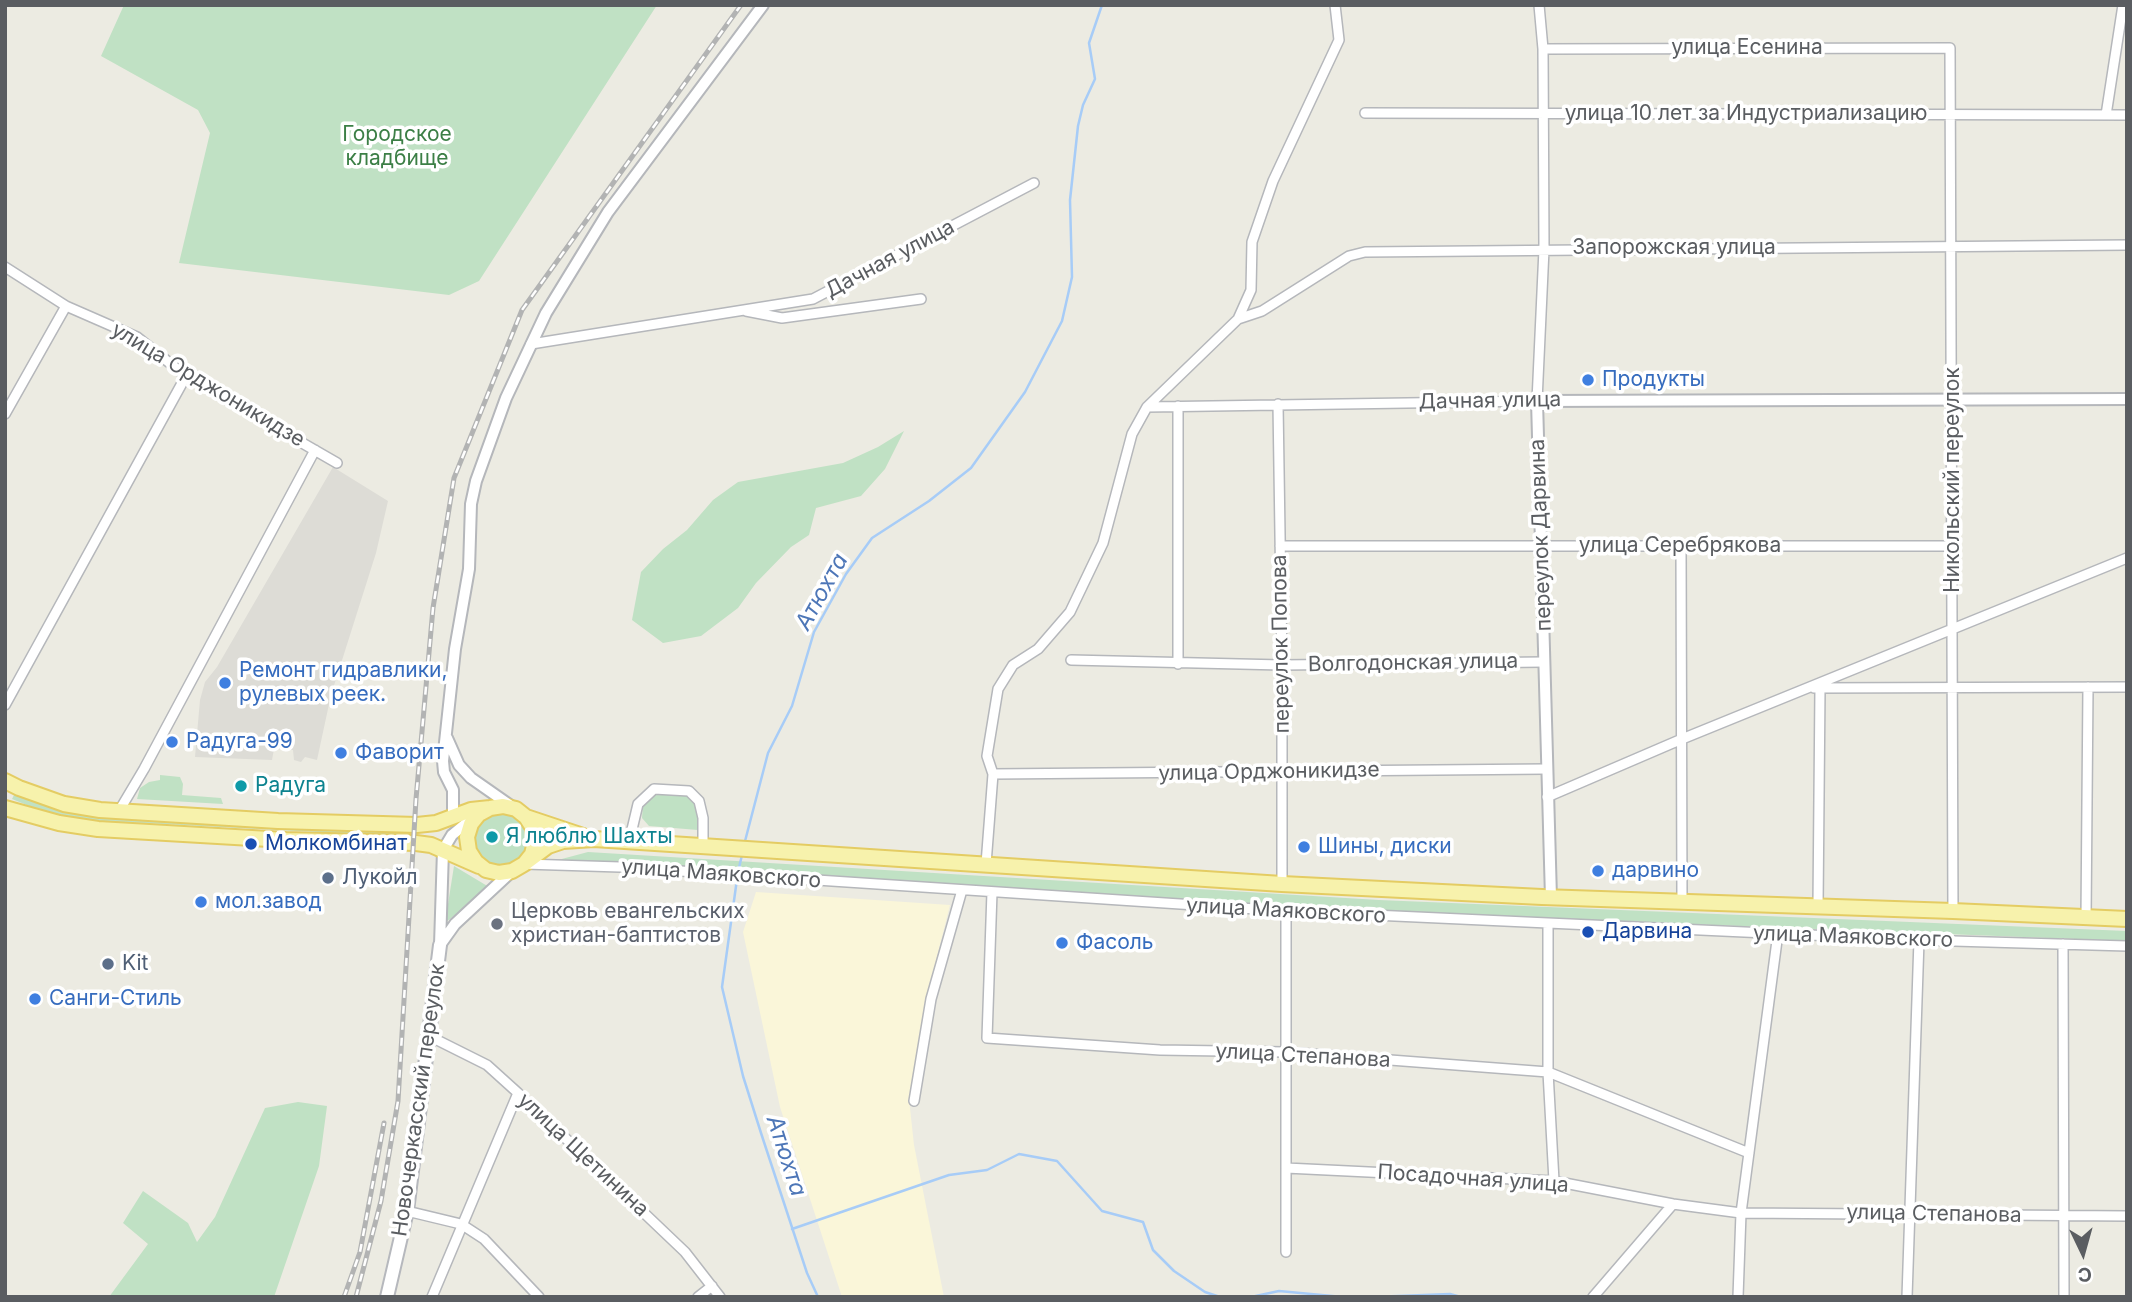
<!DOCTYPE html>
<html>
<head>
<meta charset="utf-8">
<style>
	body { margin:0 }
	#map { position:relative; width:2132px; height:1302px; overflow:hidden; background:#ecebe2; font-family:Inter,sans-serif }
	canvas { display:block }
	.frame { position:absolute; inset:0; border:7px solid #5a5d61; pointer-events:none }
	.north { position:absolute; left:2048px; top:1218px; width:70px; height:70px; -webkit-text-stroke:5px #fff; paint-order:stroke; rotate:175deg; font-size:19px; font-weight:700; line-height:28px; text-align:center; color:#5a5d61 }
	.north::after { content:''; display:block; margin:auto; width:24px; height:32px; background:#5a5d61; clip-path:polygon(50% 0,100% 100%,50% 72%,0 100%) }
</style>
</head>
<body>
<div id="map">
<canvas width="2132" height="1302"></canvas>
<div class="frame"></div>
<div class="north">С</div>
</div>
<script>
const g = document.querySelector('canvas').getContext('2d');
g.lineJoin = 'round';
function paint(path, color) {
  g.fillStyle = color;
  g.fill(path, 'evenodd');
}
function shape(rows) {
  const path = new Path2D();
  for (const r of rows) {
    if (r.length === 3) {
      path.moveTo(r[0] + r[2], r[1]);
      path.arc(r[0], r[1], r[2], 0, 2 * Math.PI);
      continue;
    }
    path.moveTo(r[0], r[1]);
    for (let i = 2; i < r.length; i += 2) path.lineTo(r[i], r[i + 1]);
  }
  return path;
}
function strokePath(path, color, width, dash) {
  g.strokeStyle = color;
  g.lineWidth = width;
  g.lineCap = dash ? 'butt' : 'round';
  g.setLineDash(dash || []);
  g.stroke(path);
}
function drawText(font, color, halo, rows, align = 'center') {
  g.font = font + ' Inter,sans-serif';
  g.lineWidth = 7;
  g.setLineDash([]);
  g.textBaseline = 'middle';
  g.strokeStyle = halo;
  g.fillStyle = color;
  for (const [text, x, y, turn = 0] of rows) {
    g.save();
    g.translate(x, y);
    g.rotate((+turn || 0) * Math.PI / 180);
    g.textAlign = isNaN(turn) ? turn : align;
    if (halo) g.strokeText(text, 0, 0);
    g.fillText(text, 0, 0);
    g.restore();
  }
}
paint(shape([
	[756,892,950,905,927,996,909,1099,914,1145,944,1297,842,1297,780,1107,743,932]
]), '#faf6d9');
paint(shape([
	[333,467,388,501,376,553,331,695,317,760,305,757,301,762,294,760,293,750,274,749,272,760,195,757,200,700,205,682,217,667]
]), '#dddcd6');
paint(shape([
	[124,5,657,5,479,281,449,295,179,263,210,133,198,110,101,56],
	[904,431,885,469,861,496,816,508,809,535,791,547,756,583,738,608,701,636,663,643,632,620,641,572,663,549,687,530,713,500,738,482,843,463,878,447],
	[160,775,180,777,183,784,182,795,221,798,223,804,137,799,140,788,149,782,160,780],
	[656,792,684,794,697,802,698,830,649,826,642,818,643,804],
	[15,793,48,807,64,810,398,830,398,836,102,821,54,816,12,799],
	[501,840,26],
	[588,852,1379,900,2127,931,2127,941,1377,912,558,860],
	[454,866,489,887,445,923],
	[298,1102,327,1106,319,1166,274,1297,109,1297,148,1244,123,1223,143,1191,188,1223,197,1242,215,1217,265,1108]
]), '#c0e1c4');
strokePath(shape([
	[744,845,768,753,792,706,814,632,846,574,872,538,929,501,971,468,1025,392,1062,321,1072,277,1070,200,1078,126,1083,105,1095,79,1089,43,1102,5],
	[738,872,742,855],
	[737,879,722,987,743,1076,761,1133,807,1273,818,1297],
	[792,1229,949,1175,987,1170,1019,1154,1057,1161,1102,1211,1143,1222,1153,1250,1174,1271,1205,1292,1220,1297],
	[1251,1297,1279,1291,1343,1297],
	[1372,1297,1450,1294,1461,1297]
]), '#a7ccf7', 2.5);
const minor = shape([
	[1543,49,1950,48,1953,911],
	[1365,113,2127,115],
	[2106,115,2123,5],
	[5,267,66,306,137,337,186,376,337,463],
	[746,311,782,318,921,299],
	[1238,319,1262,311,1349,256,1365,252,2127,245],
	[531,344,813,299,1034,183],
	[1278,404,1282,665,1282,884],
	[1178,406,1178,664],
	[1147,407,1537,401,1544,249,1543,49,1539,5],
	[5,414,66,306],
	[1280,546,1953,546],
	[1681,546,1682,903],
	[1071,660,1282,665,1544,662],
	[1814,688,2127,687],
	[5,705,186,376],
	[993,774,1546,769],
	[1547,797,1682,739,2127,558],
	[119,811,144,769,315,450],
	[629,842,638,804,654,789,689,791,699,801,703,818,703,846],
	[524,864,620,867,1286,911,1919,940,2127,946],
	[986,864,993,774,987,756,998,689,1013,665,1038,649,1070,612,1103,543,1132,434,1147,407,1238,319,1251,290,1252,242,1273,181,1339,40,1335,5],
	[992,892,987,1038,1160,1050,1285,1052,1548,1072,1749,1153],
	[1818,906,1820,688],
	[1286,911,1286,1252],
	[2086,918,2088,687],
	[1548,924,1548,1072,1554,1181],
	[2063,944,2064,1297],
	[429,1036,487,1065,518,1093,685,1252,720,1297],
	[914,1101,931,999,962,890],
	[1286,1168,1554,1181,1673,1204,1741,1213,2127,1216],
	[407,1211,461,1224,484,1239,539,1297],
	[432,1297,518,1093],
	[698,1297,712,1286],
	[1593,1297,1673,1204],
	[1738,1297,1741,1213,1778,933],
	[1907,1297,1919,940]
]);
const tertiary = shape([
	[447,738,459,765,471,778,511,806],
	[453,817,453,790,444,772,443,761,455,649,469,569,471,504,476,481,506,398,546,313,608,212,763,5],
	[1551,898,1537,401,2127,399],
	[440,945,443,850,452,835,474,817],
	[440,945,455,924,512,871]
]);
const secondary = shape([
	[387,1297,407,1211,440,945]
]);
const primary = shape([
	[5,781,19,788,64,804,100,810,278,821,417,825,436,823,471,810,490,808,503,806,516,809,526,817,533,828,535,842,532,854,524,864,512,871,499,873,486,870,476,862,469,851,467,837,471,824,479,814,490,808],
	[5,808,59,823,98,829,286,840,416,843,431,845,479,866],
	[526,817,583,836],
	[524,864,548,846,563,841,594,839,1282,884,1542,897,1953,911,2127,919]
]);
strokePath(minor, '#b5b7bb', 12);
strokePath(tertiary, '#b5b7bb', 14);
strokePath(secondary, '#b6b8bd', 16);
strokePath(primary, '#e4cc63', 18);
strokePath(minor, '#fff', 9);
strokePath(tertiary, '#fff', 10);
strokePath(secondary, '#fff', 12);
strokePath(primary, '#f7f2ac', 14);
const rail = shape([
	[344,1297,360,1252,384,1123],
	[356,1297,381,1201,398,1101,416,799,433,608,454,478,522,310,741,5]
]);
strokePath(rail, '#b2b3b3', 5);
strokePath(rail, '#fff', 2.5, [8]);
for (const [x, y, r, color] of [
	[1588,380,7,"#3f7fe0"],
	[225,683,7,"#3f7fe0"],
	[172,742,7,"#3f7fe0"],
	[341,753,7,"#3f7fe0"],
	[241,786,7,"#0f9aa8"],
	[492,837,7,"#0f9aa8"],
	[251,844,7,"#1a4fb4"],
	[1304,847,7,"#3f7fe0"],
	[1598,871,7,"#3f7fe0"],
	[328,878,7,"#5c6f8a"],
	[201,902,7,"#3f7fe0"],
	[497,924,7,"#6b7280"],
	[1588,932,7,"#1a4fb4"],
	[1062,943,7,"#3f7fe0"],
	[108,964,7,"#5c6f8a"],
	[35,999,7,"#3f7fe0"]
]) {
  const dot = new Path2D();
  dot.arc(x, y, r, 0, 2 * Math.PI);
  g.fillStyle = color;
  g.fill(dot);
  strokePath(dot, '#fff', 2.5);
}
drawText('21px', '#5a5d61', '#fff', [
	["улица Есенина",1747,48],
	["улица 10 лет за Индустриализацию",1746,114],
	["Запорожская улица",1674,248],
	["Дачная улица",890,259,-28],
	["улица Орджоникидзе",208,385,31],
	["Дачная улица",1490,401,-1],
	["Никольский переулок",1953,480,-90],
	["переулок Дарвина",1541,535,-92],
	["улица Серебрякова",1680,546],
	["переулок Попова",1281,644,-91],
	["Волгодонская улица",1413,663,-1],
	["улица Орджоникидзе",1269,772,-1],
	["улица Маяковского",721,874,4],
	["улица Маяковского",1286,911,3],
	["улица Маяковского",1853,937,2],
	["улица Степанова",1303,1056,3],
	["Новочеркасский переулок",419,1100,-82],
	["улица Щетинина",583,1155,43],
	["Посадочная улица",1473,1179,4],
	["улица Степанова",1934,1214,1]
]);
drawText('21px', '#3c7f46', '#fff', [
	["Городское",397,135],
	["кладбище",397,159]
]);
drawText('21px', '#366cbe', '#fff', [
	["Продукты",1602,380],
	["Ремонт гидравлики,",239,671],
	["рулевых реек.",239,695],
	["Радуга-99",186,742],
	["Фаворит",355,753],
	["Шины, диски",1318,847],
	["дарвино",1612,871],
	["мол.завод",215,902],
	["Фасоль",1076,943],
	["Санги-Стиль",49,999]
], 'left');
drawText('21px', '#0d838f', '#fff', [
	["Радуга",255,786],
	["Я люблю Шахты",506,837]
], 'left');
drawText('21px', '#164399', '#fff', [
	["Молкомбинат",265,844],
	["Дарвина",1602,932]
], 'left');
drawText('21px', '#4e5e75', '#fff', [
	["Лукойл",342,878],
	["Kit",122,964]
], 'left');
drawText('21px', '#5b616d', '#fff', [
	["Церковь евангельских",511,912],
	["христиан-баптистов",511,936]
], 'left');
drawText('italic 23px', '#4d76b7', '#fff', [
	["Атюхта",822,592,-61],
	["Атюхта",786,1156,72]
]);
</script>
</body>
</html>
